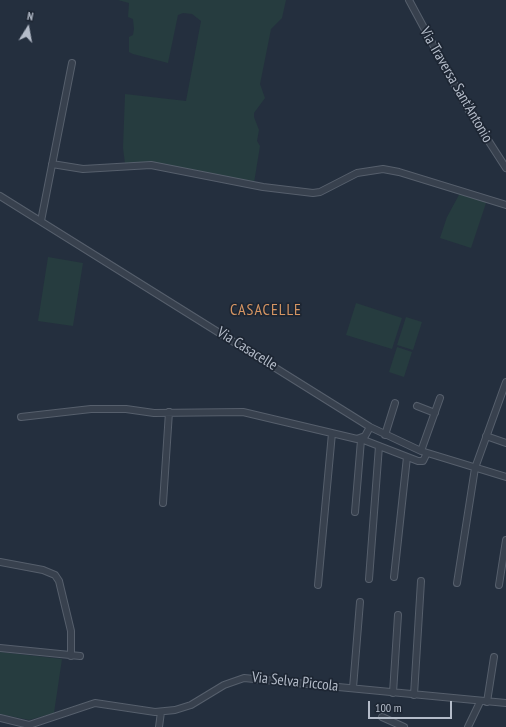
<!DOCTYPE html>
<html>
<head>
<meta charset="utf-8">
<style>
	body { margin:0 }
	#map { position:relative; width:506px; height:727px; overflow:hidden; background:#242f3e; font-family:"PT Sans Narrow",sans-serif }
	canvas { display:block }
	.north { position:absolute; left:8px; top:8px; width:40px; height:40px; -webkit-text-stroke:3px #1d2633; paint-order:stroke; rotate:11deg; font-size:11px; font-weight:700; line-height:16px; text-align:center; color:#b4bcc9 }
	.north::after { content:''; display:block; margin:auto; width:14px; height:18px; background:#b4bcc9; clip-path:polygon(50% 0,100% 100%,50% 72%,0 100%) }
	.scale { position:absolute; left:368px; top:701px; width:84px; height:18px; box-sizing:border-box; border:2px solid #b4bcc9; border-top:0; padding-left:5px; font-size:12px; line-height:14px; white-space:nowrap; color:#b4bcc9; -webkit-text-stroke:3px #1d2633; paint-order:stroke }
</style>
</head>
<body>
<div id="map">
<canvas width="506" height="727"></canvas>
<div class="north">N</div>
<div class="scale">100 m</div>
</div>
<script>
const g = document.querySelector('canvas').getContext('2d');
g.lineJoin = 'round';
function paint(path, color) {
  g.fillStyle = color;
  g.fill(path, 'evenodd');
}
function shape(rows) {
  const path = new Path2D();
  for (const r of rows) {
    path.moveTo(r[0], r[1]);
    for (let i = 2; i < r.length; i += 2) path.lineTo(r[i], r[i + 1]);
  }
  return path;
}
function strokePath(path, color, width, dash) {
  g.strokeStyle = color;
  g.lineWidth = width;
  g.lineCap = dash ? 'butt' : 'round';
  g.setLineDash(dash || []);
  g.stroke(path);
}
function drawText(font, color, halo, rows, align = 'center') {
  g.font = font + ' "PT Sans Narrow",sans-serif';
  g.lineWidth = 3.5;
  g.setLineDash([]);
  g.textBaseline = 'middle';
  g.strokeStyle = halo;
  g.fillStyle = color;
  for (const [text, x, y, turn = 0] of rows) {
    g.save();
    g.translate(x, y);
    g.rotate((+turn || 0) * Math.PI / 180);
    g.textAlign = isNaN(turn) ? turn : align;
    if (halo) g.strokeText(text, 0, 0);
    g.fillText(text, 0, 0);
    g.restore();
  }
}
paint(shape([
	[118,0,286,0,282,18,271,29,260,84,265,98,254,113,254,117,259,130,257,141,260,146,254,183,152,164,125,164,123,148,125,94,186,101,201,21,192,14,183,13,178,15,168,63,133,54,129,52,129,37,133,35,134,29,133,19,128,17,129,3],
	[460,193,487,200,471,248,440,238,447,217],
	[48,257,83,263,73,326,38,321],
	[356,303,402,318,392,349,346,335],
	[406,317,422,322,413,350,397,345],
	[397,347,412,352,404,377,389,372],
	[0,652,62,659,54,713,29,720,0,714]
]), '#263c3f');
const minor = shape([
	[409,0,466,106,506,168],
	[52,164,83,169,151,165,263,187,313,193,320,192,357,173,383,169,399,172,506,205],
	[0,196,370,427,421,451,506,477],
	[41,221,72,63],
	[417,406,435,413],
	[21,417,91,409,126,409,154,413,243,412,357,439,365,436,370,427],
	[385,435,395,403],
	[486,436,506,443],
	[361,439,418,461,423,461,427,453],
	[421,451,440,398],
	[163,503,169,412],
	[355,512,361,440],
	[0,562,43,570,55,575,59,581,71,631,71,656],
	[394,577,407,457],
	[369,579,379,446],
	[457,583,475,468,506,382],
	[318,585,332,433],
	[499,585,506,540],
	[0,648,80,656],
	[353,688,360,602],
	[393,693,398,615],
	[414,695,421,581],
	[487,702,494,657],
	[382,717,404,727],
	[0,718,29,725,95,703,155,712,175,710,191,705,224,685,244,678,506,703],
	[159,727,161,712],
	[468,727,480,702]
]);
strokePath(minor, '#565f6c', 8);
strokePath(minor, '#38414e', 6);
drawText('15px', '#b4bcc9', '#1d2633', [
	["Via Traversa Sant'Antonio",456,85,60],
	["Via Casacelle",247,349,32],
	["Via Selva Piccola",295,682,6]
]);
g.letterSpacing = '1px';
drawText('16px', '#d59563', '#1d2633', [
	["CASACELLE",266,310]
]);
g.letterSpacing = '0px';
</script>
</body>
</html>
